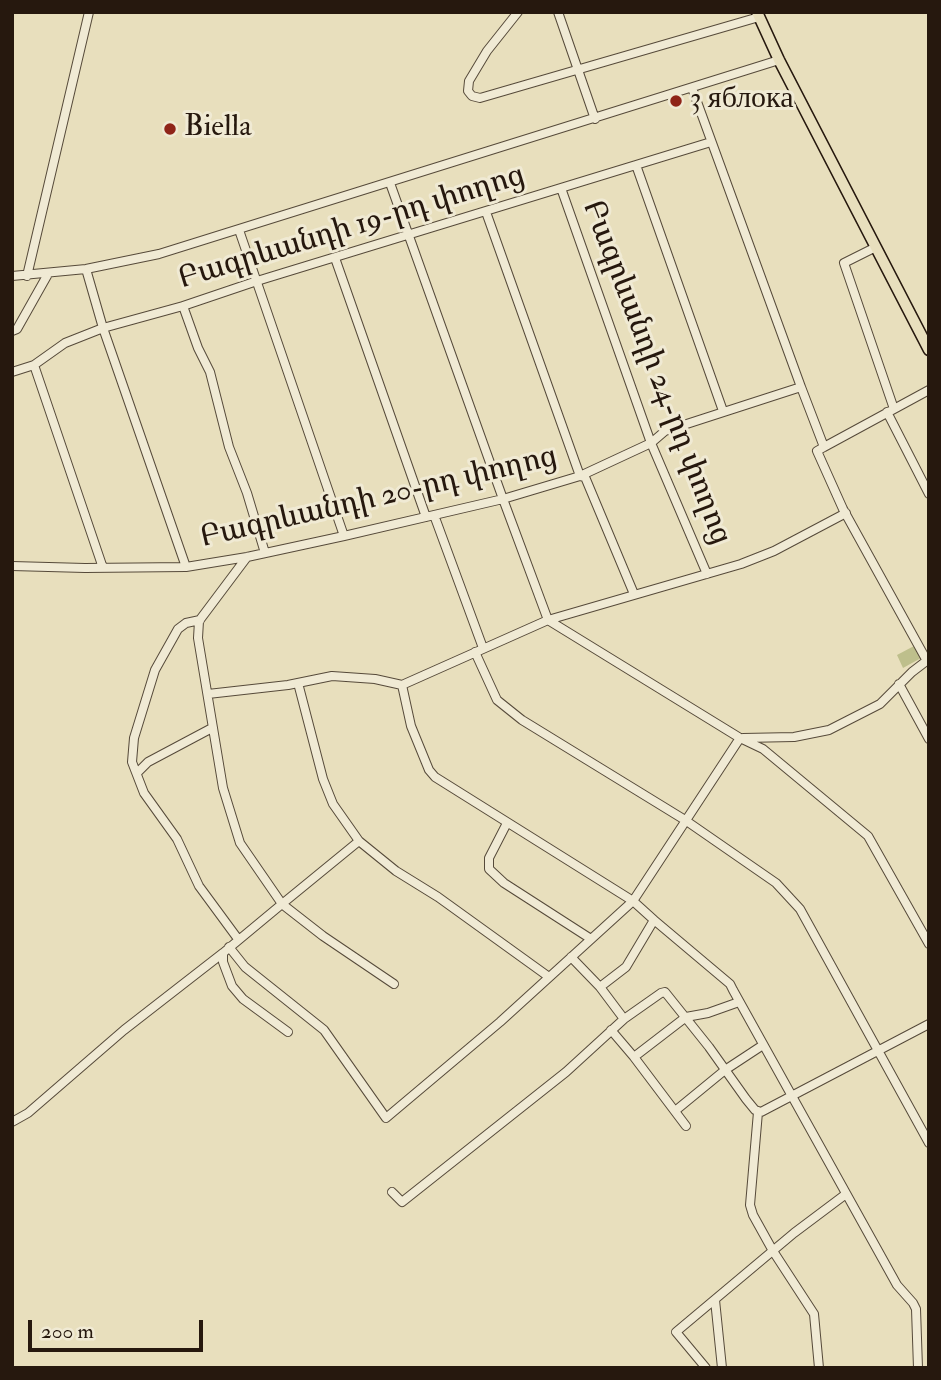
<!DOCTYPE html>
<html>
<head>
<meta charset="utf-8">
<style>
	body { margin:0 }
	#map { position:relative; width:941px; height:1380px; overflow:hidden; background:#e8dfbd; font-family:"IM FELL Double Pica",serif }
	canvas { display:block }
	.frame { position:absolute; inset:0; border:14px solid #26180e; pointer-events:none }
	.scale { position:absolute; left:28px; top:1320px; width:175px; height:32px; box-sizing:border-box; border:4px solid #26180e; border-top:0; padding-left:9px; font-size:21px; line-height:24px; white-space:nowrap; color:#26180e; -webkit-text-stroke:5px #f0ead4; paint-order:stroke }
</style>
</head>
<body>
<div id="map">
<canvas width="941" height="1380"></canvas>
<div class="frame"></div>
<div class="scale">200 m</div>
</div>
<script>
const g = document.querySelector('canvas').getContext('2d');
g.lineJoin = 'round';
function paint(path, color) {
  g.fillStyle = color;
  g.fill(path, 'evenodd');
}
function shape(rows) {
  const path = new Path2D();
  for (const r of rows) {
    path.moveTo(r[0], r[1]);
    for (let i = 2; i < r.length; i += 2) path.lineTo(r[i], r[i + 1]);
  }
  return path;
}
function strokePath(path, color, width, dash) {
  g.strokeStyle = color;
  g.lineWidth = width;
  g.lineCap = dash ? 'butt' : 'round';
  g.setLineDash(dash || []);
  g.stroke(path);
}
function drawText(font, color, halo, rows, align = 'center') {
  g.font = font + ' "IM FELL Double Pica","Noto Serif Armenian",serif';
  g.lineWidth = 6;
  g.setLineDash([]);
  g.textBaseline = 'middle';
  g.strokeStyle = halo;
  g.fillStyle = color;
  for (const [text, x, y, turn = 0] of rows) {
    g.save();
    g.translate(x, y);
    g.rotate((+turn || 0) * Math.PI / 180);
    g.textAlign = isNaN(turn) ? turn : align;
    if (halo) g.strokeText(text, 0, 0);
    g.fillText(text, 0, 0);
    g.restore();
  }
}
paint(shape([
	[914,646,921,658,903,668,897,655]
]), '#bebf8c');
const minor = shape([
	[518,12,487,51,469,81,468,91,472,96,480,98,759,17],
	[558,12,595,119],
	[692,88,801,387],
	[636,165,723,411],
	[390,183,503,499,548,620,740,738,763,749,868,836,929,944],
	[561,188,651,443,707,574],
	[486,212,580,476,585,477,634,594],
	[239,230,344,536],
	[876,247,844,263,894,409],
	[335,258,426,517],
	[86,269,103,328,186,567],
	[12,276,86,269,159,254,779,60],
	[27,276,89,12],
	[183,306,198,348,210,372,229,447,247,493,265,553],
	[12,331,17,329,48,274],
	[34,365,103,568],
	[12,372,34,365,65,343,103,328,183,306,257,281,711,142],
	[887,412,929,494],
	[824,447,817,451,843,509,927,661],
	[434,515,483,648],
	[247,557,199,621,198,638,223,788,240,843,282,904,223,953,223,962,232,986,243,999,288,1032],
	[12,566,85,568,186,567,247,557,344,536,503,499,580,476,651,443,665,431,801,387,824,447,929,390],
	[200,620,186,623,178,629,155,670,134,738,132,762,144,793,177,839,199,886,238,939],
	[475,652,497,700,522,720,685,820,776,883,800,909,929,1143],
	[298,683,323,779,333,804,359,841,396,871,438,897,549,977],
	[899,684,929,739],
	[208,694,288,685,332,676,375,679,402,685,548,620,741,564,774,551,846,513],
	[743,738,794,737,829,730,880,704,912,672,929,659],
	[137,773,148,762,212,728],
	[507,823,489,858,489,869,504,883,591,939],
	[359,841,282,904,323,936,394,984],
	[654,920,730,984,733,990,897,1285,913,1303,916,1309,918,1368],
	[229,947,245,967,324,1030,386,1118,500,1022,633,901,435,777,429,770,411,726,402,685],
	[571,957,600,987],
	[624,1019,661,993,665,992,709,1047,746,1099,755,1110,761,1112,929,1024],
	[611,1030,634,1057],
	[675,1111,725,1070,763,1045],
	[758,1112,750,1205,753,1215,773,1251,814,1314,819,1368],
	[12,1122,28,1113,124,1030,223,953],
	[686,1126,634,1057,686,1017,708,1013,739,1002],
	[392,1192,402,1202,566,1072,624,1019,600,987,626,967,654,920,633,901,740,738],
	[715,1300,722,1368],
	[706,1368,676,1332,794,1233,846,1194]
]);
const major = shape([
	[757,12,779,60,929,350]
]);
strokePath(minor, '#564a3a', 10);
strokePath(major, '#26180e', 13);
strokePath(minor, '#f0ead4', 8);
strokePath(major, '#e8dfbd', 10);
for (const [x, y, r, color] of [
	[676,101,7,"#8f2418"],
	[170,129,7,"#8f2418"]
]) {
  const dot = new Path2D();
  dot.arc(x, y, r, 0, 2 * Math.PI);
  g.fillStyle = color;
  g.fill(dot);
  strokePath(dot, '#f0ead4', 2.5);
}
drawText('30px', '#26180e', '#f0ead4', [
	["3 яблока",690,101],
	["Biella",184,129]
], 'left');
drawText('30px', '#26180e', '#f0ead4', [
	["Բագրևանդի 19-րդ փողոց",352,229,-17],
	["Բագրևանդի 24-րդ փողոց",655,373,69],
	["Բագրևանդի 20-րդ փողոց",379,499,-13]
]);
</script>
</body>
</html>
